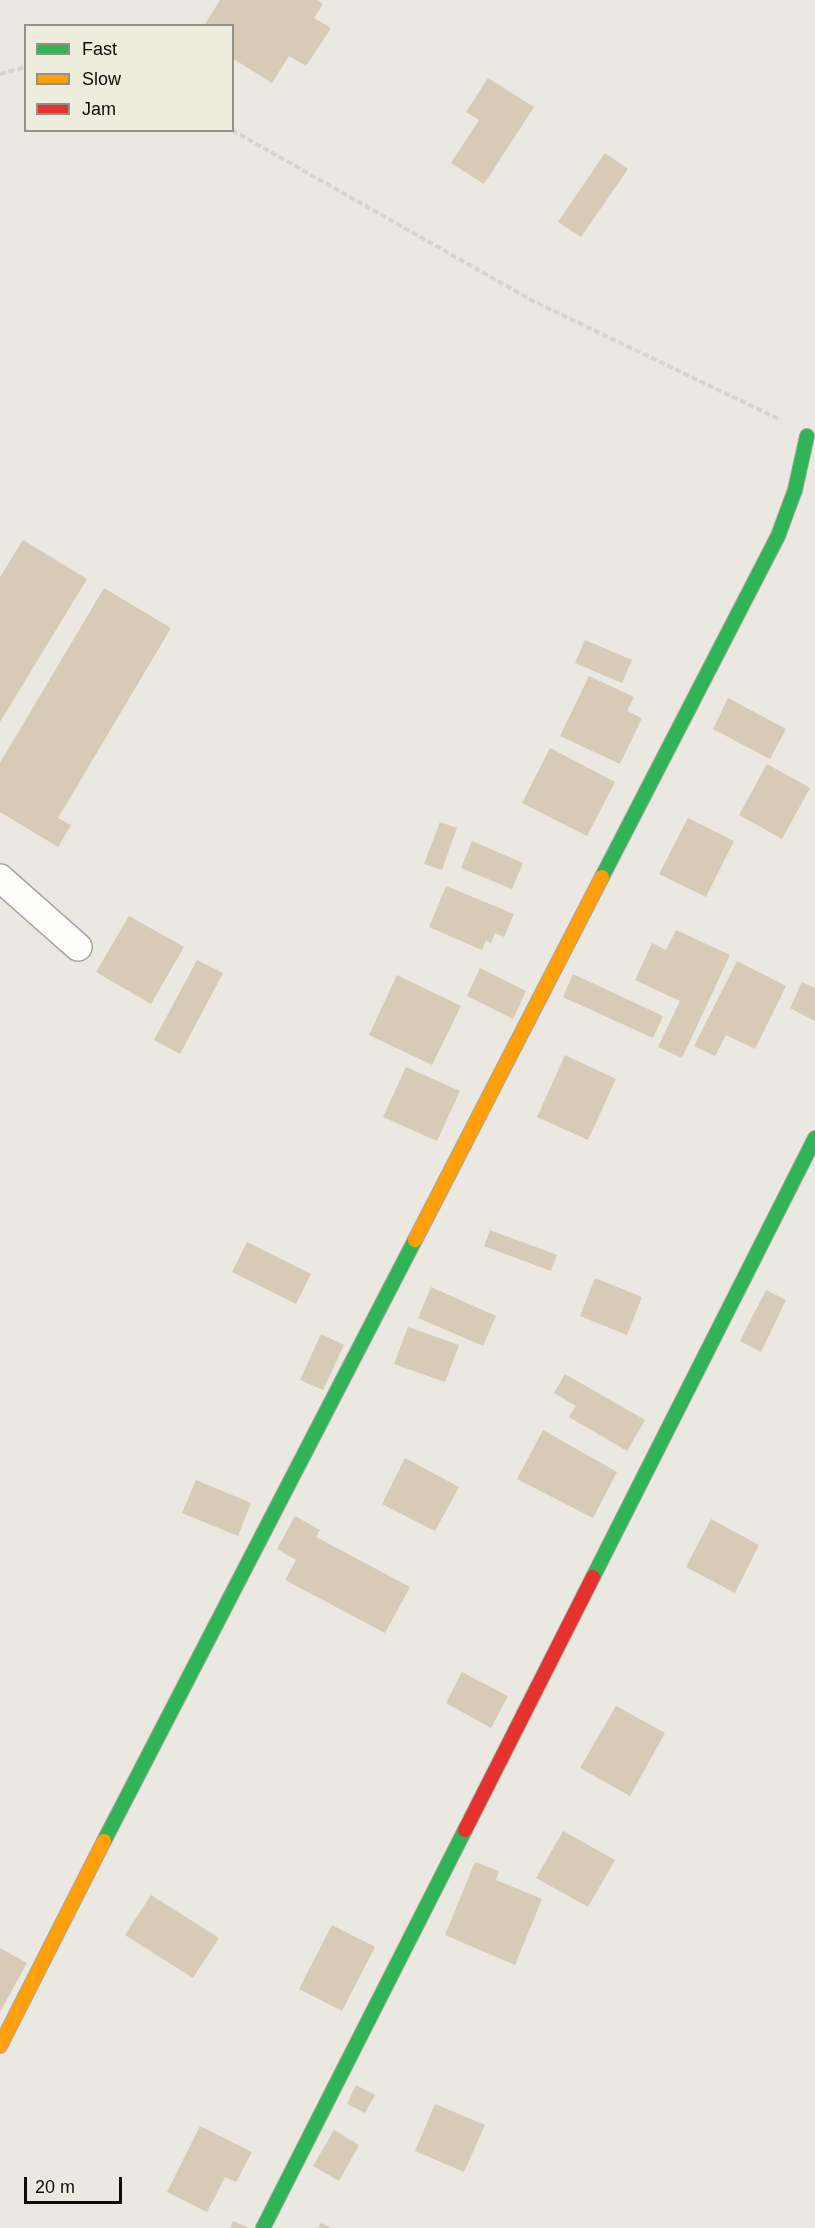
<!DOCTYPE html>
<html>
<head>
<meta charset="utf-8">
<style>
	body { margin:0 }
	#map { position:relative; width:815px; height:2228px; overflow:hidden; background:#eae8e0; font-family:Helvetica,sans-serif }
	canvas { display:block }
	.legend { position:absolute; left:24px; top:24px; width:210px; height:108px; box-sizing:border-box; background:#edecdd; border:2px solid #939288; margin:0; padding:8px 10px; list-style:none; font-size:18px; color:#0d0c08 }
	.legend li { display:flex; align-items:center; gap:12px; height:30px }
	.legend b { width:30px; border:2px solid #939288 }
	.scale { position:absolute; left:24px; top:2177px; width:98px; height:27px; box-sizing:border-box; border:3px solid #0d0c08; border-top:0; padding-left:8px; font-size:18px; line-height:21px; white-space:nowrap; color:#0d0c08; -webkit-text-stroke:4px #edecdd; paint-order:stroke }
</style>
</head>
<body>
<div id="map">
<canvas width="815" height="2228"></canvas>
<ul class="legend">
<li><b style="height:8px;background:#30b455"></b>Fast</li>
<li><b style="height:8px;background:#ff9f0a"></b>Slow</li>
<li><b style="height:8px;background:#e5322d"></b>Jam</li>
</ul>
<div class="scale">20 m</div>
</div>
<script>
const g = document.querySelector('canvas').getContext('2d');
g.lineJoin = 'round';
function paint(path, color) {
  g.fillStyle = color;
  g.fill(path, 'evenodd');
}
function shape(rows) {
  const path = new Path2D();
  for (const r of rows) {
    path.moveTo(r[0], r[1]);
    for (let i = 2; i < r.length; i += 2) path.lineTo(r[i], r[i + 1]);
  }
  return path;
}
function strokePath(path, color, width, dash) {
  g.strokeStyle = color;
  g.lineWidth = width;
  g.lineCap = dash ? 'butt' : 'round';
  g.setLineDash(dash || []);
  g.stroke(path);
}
paint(shape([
	[220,0,317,0,323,4,314,18,331,28,306,66,289,56,272,83,232,58,232,26,204,26],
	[488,78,534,107,484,184,451,163,479,120,466,112],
	[605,153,628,169,581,237,558,222],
	[23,540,87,579,0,722,0,577],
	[104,588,171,628,58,818,71,825,58,847,0,812,0,763],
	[585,640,632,660,622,683,575,663],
	[589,676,634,697,627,711,642,718,620,764,560,736],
	[728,698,786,729,770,759,713,729],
	[550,748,615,782,587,836,522,803],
	[767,764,810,788,782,839,739,815],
	[688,818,734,841,706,897,659,874],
	[440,822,457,828,442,870,424,864],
	[472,841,523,863,512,889,461,868],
	[446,886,514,914,504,937,495,933,491,943,486,940,482,950,429,927],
	[129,916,184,947,151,1004,96,972],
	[676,930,730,955,682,1058,658,1047,680,1001,635,980,652,943,666,950],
	[197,960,223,973,180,1054,154,1040],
	[737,961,786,986,755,1049,726,1035,715,1056,694,1046],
	[480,968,526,991,513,1019,467,996],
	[573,974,663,1016,653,1038,563,997],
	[397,975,461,1006,432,1065,369,1035],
	[802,982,815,988,815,1021,790,1008],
	[565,1055,616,1079,588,1140,537,1117],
	[406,1067,460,1091,437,1141,383,1117],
	[490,1230,557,1255,551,1271,484,1246],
	[247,1242,311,1274,296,1304,232,1272],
	[595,1278,642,1297,627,1335,580,1316],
	[431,1287,496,1316,483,1346,418,1318],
	[766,1290,786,1300,761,1352,740,1341],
	[408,1327,459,1345,445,1382,394,1364],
	[321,1334,344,1345,323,1390,300,1380],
	[565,1374,645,1420,627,1451,569,1417,576,1406,554,1393],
	[543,1430,617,1472,593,1518,517,1479],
	[405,1458,459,1487,435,1531,382,1504],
	[196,1480,251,1503,238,1536,182,1513],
	[295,1516,320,1530,316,1537,410,1587,385,1633,285,1580,296,1560,277,1549],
	[711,1519,759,1545,735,1593,686,1567],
	[462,1672,508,1696,491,1728,446,1703],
	[616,1706,665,1733,630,1796,580,1768],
	[563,1831,615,1860,588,1907,536,1878],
	[475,1862,499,1871,496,1880,542,1899,515,1965,445,1935],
	[151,1895,219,1938,193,1978,125,1935],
	[332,1925,375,1947,342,2011,299,1989],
	[0,1948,27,1963,0,2012],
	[356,2085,375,2095,365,2113,347,2104],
	[435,2104,485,2125,464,2172,415,2151],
	[200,2126,252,2152,236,2182,225,2177,207,2212,167,2192],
	[334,2130,359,2145,339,2181,313,2166],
	[233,2221,249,2228,230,2228],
	[321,2223,331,2228,318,2228]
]), '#d7cab6');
const street = shape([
	[0,878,78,947]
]);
const fast = shape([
	[602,877,778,536,795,490,807,436],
	[593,1577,815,1138],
	[104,1841,415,1240],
	[263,2228,465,1830]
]);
const slow = shape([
	[415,1240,602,877],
	[0,2046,104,1841]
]);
const jam = shape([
	[465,1830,593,1577]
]);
strokePath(street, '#a6a5a0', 30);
strokePath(fast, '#a6a5a0', 16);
strokePath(slow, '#a6a5a0', 16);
strokePath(jam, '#a6a5a0', 16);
strokePath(shape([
	[0,74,26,67],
	[232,130,533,301,781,420]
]), '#d4d4d2', 4, [6, 3]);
strokePath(street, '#fcfcfa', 27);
strokePath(fast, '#30b455', 14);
strokePath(slow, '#ff9f0a', 14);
strokePath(jam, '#e5322d', 14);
</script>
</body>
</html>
